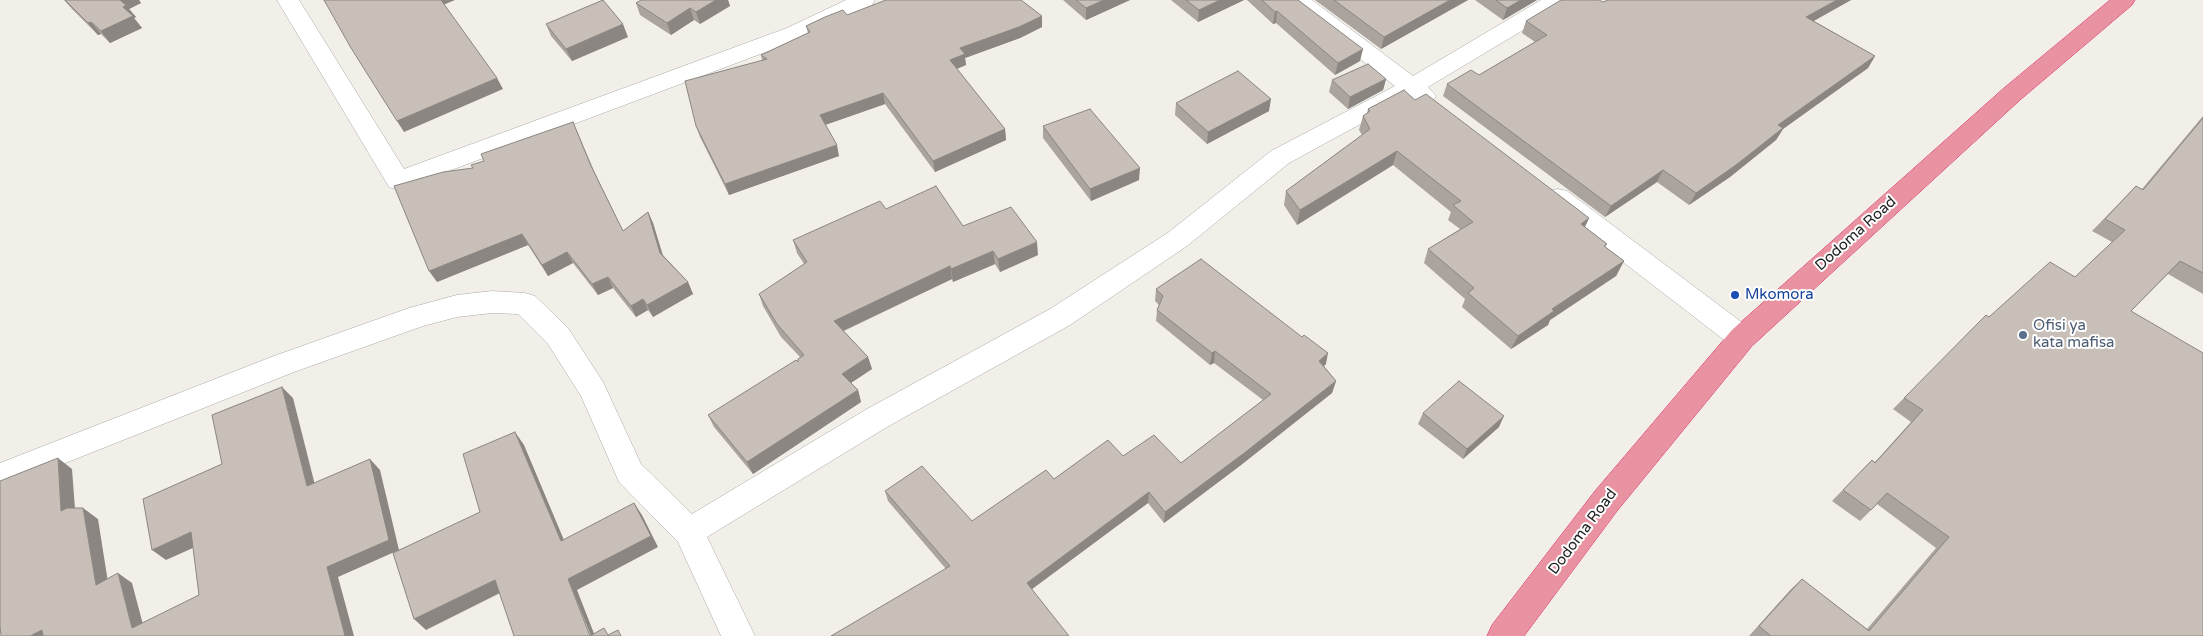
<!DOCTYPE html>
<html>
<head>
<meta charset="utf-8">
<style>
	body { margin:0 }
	canvas { display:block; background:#f2efe9 }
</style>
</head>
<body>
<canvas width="2203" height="636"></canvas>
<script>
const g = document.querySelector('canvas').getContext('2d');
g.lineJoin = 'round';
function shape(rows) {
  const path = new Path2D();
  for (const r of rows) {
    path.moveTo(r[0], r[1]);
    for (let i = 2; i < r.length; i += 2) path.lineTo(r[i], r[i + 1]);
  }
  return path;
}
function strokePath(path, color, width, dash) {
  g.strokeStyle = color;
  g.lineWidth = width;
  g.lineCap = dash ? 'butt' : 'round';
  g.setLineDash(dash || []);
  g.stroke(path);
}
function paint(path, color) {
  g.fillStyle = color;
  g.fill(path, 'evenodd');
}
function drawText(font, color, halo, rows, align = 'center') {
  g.font = font + ' "Varela Round",sans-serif';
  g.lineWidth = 4;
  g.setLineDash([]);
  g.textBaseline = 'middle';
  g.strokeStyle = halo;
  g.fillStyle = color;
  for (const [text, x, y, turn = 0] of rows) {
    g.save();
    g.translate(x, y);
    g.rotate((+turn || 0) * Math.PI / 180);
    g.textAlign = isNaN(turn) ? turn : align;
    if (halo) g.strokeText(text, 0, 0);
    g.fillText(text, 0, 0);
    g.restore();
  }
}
const minor = shape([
	[277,0,299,0,404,169,787,28,846,0,875,0,872,5,803,38,398,190,389,187,277,0],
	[1287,0,1312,0,1413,76,1541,0,1568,0,1565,5,1428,87,1436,96,1432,102,1424,104,1410,97,1289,163,1187,246,1070,325,887,427,707,537,755,636,721,636,678,542,619,482,581,396,548,344,518,314,492,313,457,317,423,326,294,372,0,489,0,463,274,356,409,308,457,295,492,291,525,293,535,296,568,328,603,382,641,464,692,514,867,409,1050,309,1169,232,1271,151,1395,86,1290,5,1287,0],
	[1558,189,1567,191,1752,330,1756,338,1752,346,1742,349,1732,346,1549,205,1545,198,1549,191,1558,189]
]);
const highway = shape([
	[2110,0,2135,0,2132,5,2020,100,1752,346,1617,511,1524,636,1487,636,1492,625,1595,491,1732,330,2004,88,2110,0]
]);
strokePath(minor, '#a9a9a9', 1);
strokePath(highway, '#dc2a67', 1);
paint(minor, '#fff');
paint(highway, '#e892a2');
paint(shape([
	[64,0,139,0,141,3,129,9,136,17,134,18,142,28,110,43,101,34,98,35,72,9],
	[641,0,728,0,730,6,700,24,694,20,671,35,640,15,636,3],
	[1063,0,1130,0,1086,20],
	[1171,0,1244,0,1198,22],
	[1247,0,1298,0,1360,61,1335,75,1276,23,1273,24],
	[1315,0,1468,0,1381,49],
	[1475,0,1537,0,1503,20],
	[1851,0,1814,21,1875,56,1868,68,1783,129,1776,140,1730,177,1689,205,1657,182,1605,217,1443,96,1447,84,1479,75,1535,42,1522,33,1526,21,1603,2],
	[847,15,1042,27,1020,38,965,58,966,65,957,69,1005,129,1006,140,935,172,885,104,825,125,839,156,729,195,700,137,696,126,762,60,761,55,808,33,806,26],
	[546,24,628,37,572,61,551,36],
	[1386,79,1383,90,1348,109,1329,92,1332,80],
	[1415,100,1589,218,1585,227,1607,244,1605,247,1624,261,1616,276,1550,320,1548,325,1511,349,1462,307,1465,299,1424,263,1428,249,1460,229,1448,220,1451,212,1393,165,1297,225,1284,205,1286,191,1362,135,1359,130,1363,116,1367,113,1368,109],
	[1176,103,1269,111,1207,144,1175,115],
	[2203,116,2203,294,2168,274,2131,311,2203,636,1749,636,1791,589,1802,579,1867,629,1936,548,1877,504,1860,521,1832,501,1872,460,1875,462,1911,422,1893,409,1904,398,1989,317,2075,277,2112,242,2092,231,2136,186,2142,189],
	[573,122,595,173,623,231,648,212,653,223,663,255,688,282,693,294,653,317,648,310,636,317,613,288,598,295,573,263,548,276,528,245,437,282,473,168,484,161],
	[1043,126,1139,180,1091,201,1043,138],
	[886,209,963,226,1038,255,1000,272,995,264,953,282,952,279,844,331,868,357,872,369,851,383,858,390,861,402,753,474,714,427,708,415,798,362,800,357,781,337,763,306,759,294,804,264,797,253,793,240],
	[1156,289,1326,364,1324,366,1336,381,1332,393,1241,465,1164,523,1148,503,1032,589,946,569,888,501,885,491,972,521,1054,479,1123,456,1181,463,1263,400,1214,363,1210,365,1156,321,1157,310,1159,305,1155,301],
	[1423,413,1499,427,1463,459,1418,424]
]), '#aba49e');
paint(shape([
	[119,0,139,0,141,3,129,9,136,17,134,18,142,28,110,43,101,31,123,7],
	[440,0,455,0,443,5],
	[716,0,728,0,730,6,700,24,696,12],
	[1104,0,1130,0,1086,20,1086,8],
	[1220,0,1244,0,1198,22,1199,10],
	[1450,0,1468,0,1381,49,1384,37],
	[1521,0,1537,0,1503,20,1507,8],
	[1837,0,1851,0,1799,29,1806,17],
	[690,8,694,20,671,35,667,23],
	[1277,11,1276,23,1273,24,1275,12],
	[1042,16,1042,27,1020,38,965,58,966,65,951,71,950,60,960,48],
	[91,22,101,34,98,35,88,23],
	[623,24,628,37,572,61,566,49],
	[1363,49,1360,61,1335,75,1338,63],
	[1875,56,1868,68,1783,129,1776,140,1730,177,1689,205,1696,193,1778,125],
	[497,78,503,89,404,132,397,121],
	[1386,79,1383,90,1348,109,1350,97],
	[883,93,885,104,822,126,820,115],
	[1271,99,1269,111,1207,144,1208,132],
	[1005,129,1006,140,935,172,933,161],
	[837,145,839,156,729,195,725,184],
	[1397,151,1393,165,1297,225,1300,210],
	[1140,168,1139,180,1091,201,1090,189],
	[1663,170,1657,182,1605,217,1611,206],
	[648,212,653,223,665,264,660,253],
	[1589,218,1582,233,1581,224],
	[522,234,528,245,437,282,429,271],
	[1037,242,1038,255,1000,272,998,259],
	[993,251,995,264,953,282,951,269],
	[567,252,573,263,548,276,542,265],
	[1624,261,1616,276,1550,320,1548,325,1511,349,1518,336,1552,309],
	[950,266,952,279,838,333,834,321],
	[608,277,613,288,598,295,592,284],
	[688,282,693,294,653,317,647,305],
	[643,299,648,310,636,317,631,306],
	[1215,351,1214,363,1210,365,1212,353],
	[1328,353,1326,364,1317,372,1319,361],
	[868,357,872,369,846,386,842,374],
	[1336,381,1332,393,1241,465,1164,523,1165,512],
	[282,387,293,398,318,497,307,486],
	[858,390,861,402,753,474,747,462],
	[1504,416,1499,427,1463,459,1467,449],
	[515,432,524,445,569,552,561,541],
	[58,458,72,469,76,522,61,511],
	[370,459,380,470,399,550,338,577,354,636,345,636,327,567],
	[1149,492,1148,503,1028,592,1027,583],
	[634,503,642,515,658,547,577,590,595,636,591,636,568,579],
	[83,508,98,519,110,595,96,585],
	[191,532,204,543,166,560,152,550],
	[118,573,132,583,146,636,132,628],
	[495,580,504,591,426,630,414,619],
	[42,630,52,636,30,636]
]), '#8b8681');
const building = shape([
	[65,0,120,0,126,5,123,7,133,16,101,31,91,22,88,23,65,0],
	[324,0,441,0,497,78,397,121,351,48,324,0],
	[603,0,623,24,566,49,546,24,603,0],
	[641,0,716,0,696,12,690,8,667,23,636,3,641,0],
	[886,0,1021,0,1042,16,1019,27,960,48,965,54,950,60,1005,129,933,161,883,93,820,115,837,145,725,184,696,126,685,81,767,59,761,55,810,32,806,26,825,17,843,10,847,15,886,0],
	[1076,0,1104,0,1086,8,1076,0],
	[1186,0,1220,0,1199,10,1186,0],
	[1262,0,1298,0,1363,49,1338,63,1277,11,1275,12,1262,0],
	[1334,0,1450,0,1384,37,1334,0],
	[1496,0,1521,0,1507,8,1496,0],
	[1561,0,1599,0,1603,2,1608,0,1837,0,1806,17,1875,56,1778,125,1783,128,1736,165,1696,193,1663,170,1611,206,1447,84,1471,70,1479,75,1547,35,1526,21,1561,0],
	[1368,64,1386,79,1350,97,1332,80,1368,64],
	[1238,71,1271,99,1208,132,1176,103,1238,71],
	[1404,90,1415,100,1426,94,1589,218,1581,224,1607,244,1604,246,1624,261,1552,309,1554,311,1518,336,1468,293,1474,288,1428,249,1473,222,1453,205,1461,201,1397,151,1300,210,1286,191,1370,129,1363,116,1370,111,1368,109,1404,90],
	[1090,109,1140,168,1090,189,1043,126,1090,109],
	[2203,118,2203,273,2180,261,2131,311,2203,353,2203,636,1771,636,1759,626,1802,579,1869,631,1949,537,1887,493,1871,510,1843,490,1872,460,1875,463,1923,410,1904,398,1986,315,1989,317,2050,262,2075,277,2125,230,2105,219,2136,186,2143,190,2203,118],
	[573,122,591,166,623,231,648,212,660,253,688,282,647,305,643,299,631,306,608,277,592,284,567,252,542,265,522,234,429,271,394,186,443,172,473,168,471,165,484,161,481,154,573,122],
	[936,186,963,226,1011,207,1037,242,998,259,993,251,951,269,950,266,834,321,868,357,842,374,858,390,747,462,708,415,796,360,798,362,798,359,804,355,777,324,759,294,807,262,793,240,880,201,886,209,936,186],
	[1201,259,1302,337,1304,335,1328,353,1319,361,1336,381,1243,454,1165,512,1149,492,1027,583,1069,636,831,636,950,566,885,491,922,466,972,521,1046,470,1054,479,1108,440,1123,456,1154,435,1181,463,1271,394,1215,351,1212,353,1157,310,1163,296,1156,289,1201,259],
	[1459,381,1504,416,1467,449,1423,413,1459,381],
	[282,387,307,486,370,459,389,540,327,567,345,636,43,636,42,630,30,636,1,636,0,626,0,481,58,458,61,511,67,508,83,508,96,585,118,573,132,628,199,595,191,532,152,550,143,499,222,464,212,415,282,387],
	[515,432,561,541,634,503,651,536,568,579,590,636,604,628,608,635,618,630,621,636,514,636,495,580,414,619,393,553,480,512,463,454,515,432]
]);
paint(building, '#c7bfb8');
strokePath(building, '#8b8681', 1);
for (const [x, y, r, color] of [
	[1735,295,5,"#1a4fb4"],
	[2023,335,5,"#5c6f8a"]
]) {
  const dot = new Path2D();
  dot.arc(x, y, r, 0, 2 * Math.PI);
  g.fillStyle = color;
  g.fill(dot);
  strokePath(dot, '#fff', 2);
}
drawText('15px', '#222', '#fff', [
	["Dodoma Road",1856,234,-42],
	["Dodoma Road",1583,532,-53]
]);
drawText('15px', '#164399', '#fff', [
	["Mkomora",1745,295]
], 'left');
drawText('15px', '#4e5e75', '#fff', [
	["Ofisi ya",2033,326],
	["kata mafisa",2033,343]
], 'left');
</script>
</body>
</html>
